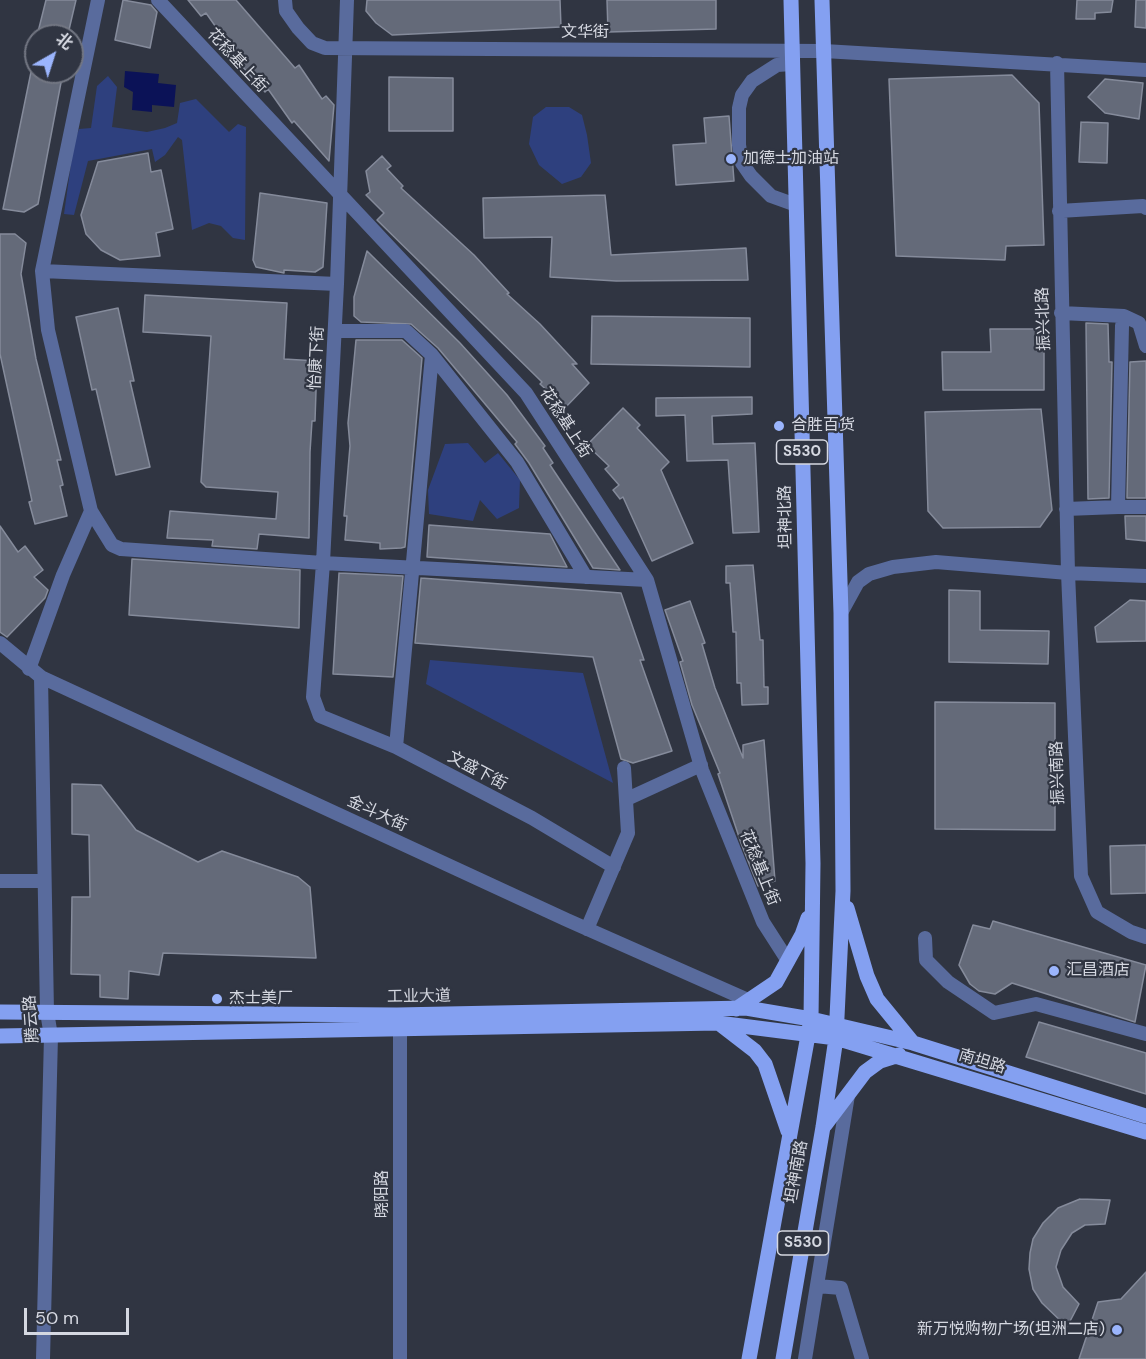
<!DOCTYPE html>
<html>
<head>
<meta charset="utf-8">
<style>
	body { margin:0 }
	#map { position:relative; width:1146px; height:1359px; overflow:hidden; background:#303542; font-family:"DM Sans","Noto Sans SC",sans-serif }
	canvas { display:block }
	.north { position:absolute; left:24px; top:24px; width:60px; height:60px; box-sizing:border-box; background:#303542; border:2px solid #727682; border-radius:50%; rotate:39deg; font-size:16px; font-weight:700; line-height:24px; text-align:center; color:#d5d8e1 }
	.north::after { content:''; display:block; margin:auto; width:21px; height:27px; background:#9bb5fd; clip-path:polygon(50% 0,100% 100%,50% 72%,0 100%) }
	.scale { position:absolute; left:24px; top:1308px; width:105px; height:27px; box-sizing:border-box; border:3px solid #d5d8e1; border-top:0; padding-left:8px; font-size:18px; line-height:21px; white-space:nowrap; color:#d5d8e1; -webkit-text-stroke:4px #303542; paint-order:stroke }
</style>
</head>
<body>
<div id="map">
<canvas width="1146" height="1359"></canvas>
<div class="north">北</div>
<div class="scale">50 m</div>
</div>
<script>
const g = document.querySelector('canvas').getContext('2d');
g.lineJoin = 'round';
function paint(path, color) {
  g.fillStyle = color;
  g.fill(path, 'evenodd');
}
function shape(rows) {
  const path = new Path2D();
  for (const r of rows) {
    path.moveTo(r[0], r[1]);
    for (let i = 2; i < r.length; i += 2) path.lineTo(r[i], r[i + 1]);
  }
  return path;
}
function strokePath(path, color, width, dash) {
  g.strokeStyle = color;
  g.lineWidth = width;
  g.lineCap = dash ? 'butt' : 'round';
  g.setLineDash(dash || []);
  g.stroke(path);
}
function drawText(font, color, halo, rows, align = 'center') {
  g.font = font + ' "DM Sans","Noto Sans SC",sans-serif';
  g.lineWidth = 4.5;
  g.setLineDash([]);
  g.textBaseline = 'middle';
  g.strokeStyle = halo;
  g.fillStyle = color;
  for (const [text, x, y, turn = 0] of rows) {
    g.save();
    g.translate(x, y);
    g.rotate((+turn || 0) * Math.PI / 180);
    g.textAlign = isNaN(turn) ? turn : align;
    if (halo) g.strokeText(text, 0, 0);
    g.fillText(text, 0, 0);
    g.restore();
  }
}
paint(shape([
	[108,76,117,87,112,127,147,132,165,128,177,123,180,103,196,99,229,132,238,124,246,127,245,240,233,238,221,226,209,223,192,230,182,140,178,137,165,155,155,162,152,149,88,161,74,215,64,214,74,142,79,129,91,128,97,86],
	[546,107,569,107,582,115,587,135,591,163,581,177,562,184,539,165,529,144,533,117],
	[468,443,485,463,498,453,520,480,519,508,497,519,480,500,473,521,429,514,428,490,445,444],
	[430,660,583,673,613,783,426,684]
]), '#2e407e');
paint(shape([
	[125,71,159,74,158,83,176,85,174,107,152,105,152,112,132,110,133,92,124,87]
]), '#0b1257');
const building = shape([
	[46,0,76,0,68,34,38,32,46,0],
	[123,0,151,5,157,12,150,48,115,40,123,0],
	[188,0,236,0,295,68,299,65,322,99,326,96,334,105,329,161,294,121,292,123,268,89,265,92,242,66,238,69,225,51,230,47,206,13,201,16,188,0],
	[367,0,560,0,561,27,392,35,376,23,366,11,367,0],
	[607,0,716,0,716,29,608,32,607,0],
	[1077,0,1113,0,1111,12,1095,13,1095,19,1076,19,1077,0],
	[1136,0,1146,0,1146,28,1135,27,1136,0],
	[31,72,63,72,38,204,24,212,3,209,31,72],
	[1012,75,1039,103,1044,245,1006,246,1005,260,896,256,889,79,1012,75],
	[389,77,453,78,453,131,389,131,389,77],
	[1105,79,1143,83,1139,119,1105,113,1088,97,1105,79],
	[729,116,734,181,676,185,673,145,706,143,704,118,729,116],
	[1081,122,1108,123,1107,163,1079,162,1081,122],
	[148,153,151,172,161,170,173,229,156,233,160,256,120,260,101,250,86,234,81,215,98,162,148,153],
	[382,156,391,166,387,169,403,186,401,188,474,255,509,293,507,294,540,324,577,364,572,364,589,383,562,411,548,399,552,395,540,384,542,382,377,220,384,213,366,195,370,192,366,171,382,156],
	[260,193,327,203,323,267,315,272,284,270,284,273,256,267,253,260,260,193],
	[605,195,611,255,746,248,748,280,616,281,550,277,552,237,484,238,483,198,605,195],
	[0,234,15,234,26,243,21,274,36,359,61,460,57,460,63,485,60,486,67,516,35,524,29,502,32,501,0,354,0,234],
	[367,251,460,343,507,395,545,446,543,448,553,463,550,465,620,570,593,568,529,463,515,444,517,442,438,348,411,324,361,322,354,316,354,297,367,251],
	[145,295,287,303,284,359,317,361,315,421,312,421,310,452,309,538,259,534,257,549,212,546,213,540,167,538,170,511,276,519,278,492,206,487,201,482,211,336,143,332,145,295],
	[118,308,134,381,130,381,150,467,116,475,96,389,92,390,76,317,118,308],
	[592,316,750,318,750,367,591,364,592,316],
	[1086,323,1108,324,1109,362,1112,362,1109,498,1088,499,1086,323],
	[990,329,1044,329,1044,390,943,390,942,352,991,352,990,329],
	[356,340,402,340,422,358,405,547,401,548,380,549,380,543,345,540,347,516,344,516,350,446,348,423,356,340],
	[1146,361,1146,498,1127,498,1130,362,1146,361],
	[752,397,752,414,712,416,713,444,755,443,759,532,733,533,728,460,687,461,685,415,656,416,656,398,752,397],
	[623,408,640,425,637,428,669,462,661,470,693,543,652,561,623,497,620,499,613,490,619,485,605,469,609,466,587,445,623,408],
	[1041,409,1052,510,1040,527,943,528,928,511,925,412,1041,409],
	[1125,516,1146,516,1146,541,1126,539,1125,516],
	[429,525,550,534,567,567,427,557,429,525],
	[0,526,18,552,25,546,43,570,34,577,48,590,45,598,7,637,0,632,0,526],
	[132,559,300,570,299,628,129,615,132,559],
	[753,565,760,640,763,640,764,687,768,687,768,704,742,705,741,683,737,683,736,632,733,632,730,583,726,583,726,566,753,565],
	[339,573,403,576,393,677,333,674,339,573],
	[421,578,621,593,644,660,640,660,672,751,633,763,621,759,593,657,415,643,421,578],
	[949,590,980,591,980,630,1049,631,1048,664,949,662,949,590],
	[1130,600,1146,601,1146,641,1097,642,1095,627,1130,600],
	[690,601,705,643,702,644,715,688,743,758,743,745,764,740,775,881,758,886,741,843,718,774,720,773,692,705,680,662,683,661,665,610,690,601],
	[935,702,1055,703,1055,830,935,829,935,702],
	[72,784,101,785,136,830,198,862,222,851,298,877,310,887,316,958,163,953,159,975,129,971,128,999,100,997,100,975,71,974,72,897,90,897,89,835,72,834,72,784],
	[1146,845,1146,893,1111,894,1110,846,1146,845],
	[993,921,1146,965,1135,1022,1012,983,995,994,979,991,970,984,959,965,973,925,990,929,993,921],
	[1039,1022,1146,1053,1146,1094,1026,1057,1039,1022],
	[1080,1199,1110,1200,1105,1224,1085,1225,1072,1233,1061,1250,1056,1267,1063,1287,1079,1304,1067,1327,1042,1303,1033,1289,1029,1269,1030,1253,1033,1239,1043,1223,1058,1208,1080,1199],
	[1146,1272,1146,1359,1079,1359,1098,1302,1121,1299,1146,1272]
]);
paint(building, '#646a79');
strokePath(building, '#858b9b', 1.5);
strokePath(shape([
	[158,0,526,393,647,580,702,770,763,922,788,961],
	[285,0,286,11,298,28,312,43,325,48,824,51,1146,70],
	[347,0,337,284,323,563,313,697,320,716,396,747,532,818,614,867],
	[1057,63,1068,573,1081,876,1097,912,1131,932,1146,937],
	[792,64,777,65,752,81,742,95,739,108,739,145,742,163,751,176,771,196,796,205],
	[1059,211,1143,206,1146,208],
	[42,271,337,284],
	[1061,313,1124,316],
	[335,331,406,331,432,355,517,462,586,577],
	[1118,507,1146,507],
	[1066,509,1118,507,1122,326,1124,316,1139,323,1146,346],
	[91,511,112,545,121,549,323,563,647,580],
	[841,613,858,582,869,574,893,567,936,562,1068,573,1146,576],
	[0,643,41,677,567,920,750,1001],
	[29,669,63,575,91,511,48,330,42,271,98,0],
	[41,677,47,1012,51,1036,43,1359],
	[396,747,432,355],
	[627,799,701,765],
	[0,881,44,881],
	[587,929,628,833,624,768],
	[925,938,926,960,948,982,994,1013,1036,1004,1146,1034],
	[400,1030,400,1359],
	[817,1286,841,1288,862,1359],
	[805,1359,848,1095]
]), '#596b9d', 14);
strokePath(shape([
	[847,908,867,976,877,999,913,1043],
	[736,1009,776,982,802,935,808,918],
	[0,1012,397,1015,746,1008,811,1019,913,1043,1146,1116],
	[720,1024,755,1051,765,1064,788,1131],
	[0,1036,718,1023,836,1038,1146,1132],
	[825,1125,865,1072,880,1061,899,1055],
	[749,1359,811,1019,813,863,791,0],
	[783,1359,823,1127,836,1038,843,891,841,613,822,0]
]), '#84a0f1', 15);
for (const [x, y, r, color] of [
	[731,159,6,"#9bb5fd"],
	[779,426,6,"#9bb5fd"],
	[1054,971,6,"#9bb5fd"],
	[217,999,6,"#9bb5fd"],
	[1117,1330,6,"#9bb5fd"]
]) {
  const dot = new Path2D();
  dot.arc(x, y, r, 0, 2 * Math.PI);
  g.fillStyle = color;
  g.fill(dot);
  strokePath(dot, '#303542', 2);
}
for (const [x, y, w] of [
	[802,452,51],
	[803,1243,51]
]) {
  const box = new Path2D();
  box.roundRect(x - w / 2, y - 12, w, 24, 4.5);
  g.fillStyle = '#303542';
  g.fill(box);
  strokePath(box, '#d5d8e1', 1.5);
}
drawText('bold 15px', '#d5d8e1', null, [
	["S530",802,452],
	["S530",803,1243]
]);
drawText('16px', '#d5d8e1', '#303542', [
	["文华街",585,33],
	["花稔基上街",237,61,47],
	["振兴北路",1044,319,-92],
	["怡康下街",317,358,-87],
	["花稔基上街",565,423,57],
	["坦神北路",786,517,-91],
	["文盛下街",477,771,28],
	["振兴南路",1058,773,-92],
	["金斗大街",377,814,25],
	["花稔基上街",759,868,68],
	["工业大道",419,997,-1],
	["腾云路",32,1019,-94],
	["南坦路",982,1062,17],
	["坦神南路",797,1172,-80],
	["晓阳路",383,1194,-90]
]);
drawText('16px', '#d5d8e1', '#303542', [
	["加德士加油站",743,159],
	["合胜百货",791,426],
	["汇昌酒店",1066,971],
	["杰士美厂",229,999],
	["新万悦购物广场(坦洲二店)",1105,1330,"right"]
], 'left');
</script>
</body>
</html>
